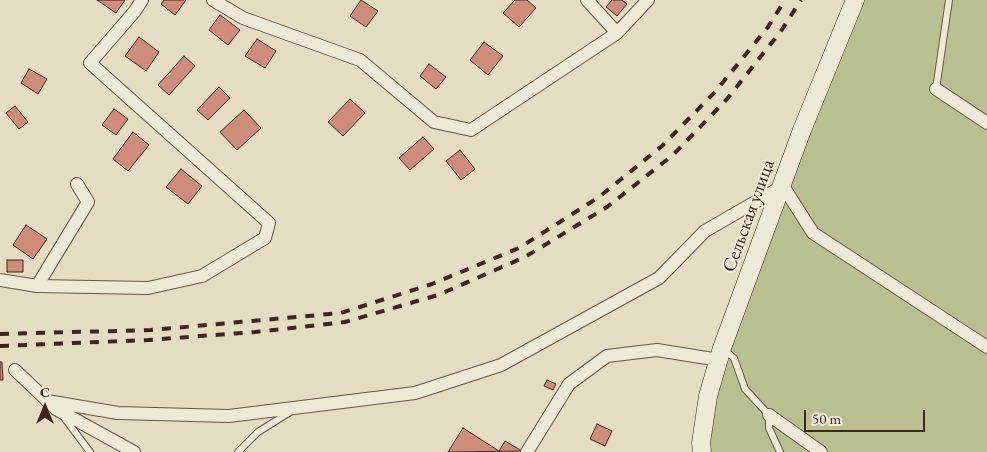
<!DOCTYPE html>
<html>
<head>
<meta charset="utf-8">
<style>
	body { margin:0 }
	#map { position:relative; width:987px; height:452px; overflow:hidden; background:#e5ddc1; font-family:"EB Garamond",serif }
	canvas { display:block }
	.north { position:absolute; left:20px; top:382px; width:50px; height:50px; -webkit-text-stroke:4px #eee9d7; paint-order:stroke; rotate:0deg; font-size:14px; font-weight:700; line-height:20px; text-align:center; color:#3d261c }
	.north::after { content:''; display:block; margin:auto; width:18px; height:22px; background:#3d261c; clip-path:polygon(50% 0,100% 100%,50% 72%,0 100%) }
	.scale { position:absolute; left:804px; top:410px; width:121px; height:22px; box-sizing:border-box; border:2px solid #3d261c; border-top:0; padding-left:6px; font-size:15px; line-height:18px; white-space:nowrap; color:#3d261c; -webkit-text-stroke:4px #eee9d7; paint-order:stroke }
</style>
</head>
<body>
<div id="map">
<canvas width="987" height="452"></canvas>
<div class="north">С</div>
<div class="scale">50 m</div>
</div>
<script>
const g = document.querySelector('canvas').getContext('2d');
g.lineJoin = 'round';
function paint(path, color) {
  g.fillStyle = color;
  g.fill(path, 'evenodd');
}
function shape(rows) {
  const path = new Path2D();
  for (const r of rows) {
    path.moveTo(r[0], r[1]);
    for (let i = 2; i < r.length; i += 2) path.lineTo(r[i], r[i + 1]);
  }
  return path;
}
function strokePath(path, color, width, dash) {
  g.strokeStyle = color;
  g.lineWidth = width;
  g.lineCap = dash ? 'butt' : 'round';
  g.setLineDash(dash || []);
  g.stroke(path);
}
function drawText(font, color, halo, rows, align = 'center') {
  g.font = font + ' "EB Garamond",serif';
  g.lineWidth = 4;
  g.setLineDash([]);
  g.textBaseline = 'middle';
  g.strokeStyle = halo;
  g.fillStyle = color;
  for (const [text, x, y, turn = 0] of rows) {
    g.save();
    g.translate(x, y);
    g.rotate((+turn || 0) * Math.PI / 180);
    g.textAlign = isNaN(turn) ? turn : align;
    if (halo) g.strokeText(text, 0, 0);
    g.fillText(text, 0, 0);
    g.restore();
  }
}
paint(shape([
	[863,0,987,0,987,452,710,452,715,397,724,365,842,47]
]), '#b9c090');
const building = shape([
	[97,0,125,0,116,13,97,0],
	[164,0,186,0,175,15,161,4,164,0],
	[361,0,378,11,366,27,350,16,361,0],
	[515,0,527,0,536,8,519,27,503,13,515,0],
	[612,0,622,0,627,4,617,16,606,7,612,0],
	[220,15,240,30,228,45,209,30,220,15],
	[139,37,159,52,146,71,125,56,139,37],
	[257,39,276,51,265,68,245,56,257,39],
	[484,42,503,56,488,75,470,60,484,42],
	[184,56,195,66,169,95,158,85,184,56],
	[429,64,446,77,436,89,420,76,429,64],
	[29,69,47,79,38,94,21,83,29,69],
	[219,87,230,98,208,120,197,110,219,87],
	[350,99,365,113,343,136,328,122,350,99],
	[15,106,28,122,19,129,6,113,15,106],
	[114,109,128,119,116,135,102,125,114,109],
	[244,110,261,128,237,150,220,132,244,110],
	[133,132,149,145,128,171,113,159,133,132],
	[423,137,434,149,410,170,399,158,423,137],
	[460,150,475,169,461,180,446,161,460,150],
	[181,169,202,186,188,204,166,187,181,169],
	[26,225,47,239,33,259,13,245,26,225],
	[7,260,23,260,23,272,7,272,7,260],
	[0,362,2,362,3,380,0,380,0,362],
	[547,380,556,384,553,390,544,386,547,380],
	[597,424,612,431,605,446,590,439,597,424],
	[463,428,499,451,505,441,522,451,448,452,463,428]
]);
paint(building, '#cd8c7c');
strokePath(building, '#3d261c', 1);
const lane = shape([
	[936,89,949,0],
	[723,349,734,358,745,389,769,415,769,428,780,452],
	[63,416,90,452],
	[238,452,258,432,290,412]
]);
const street = shape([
	[213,0,243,18,360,60,434,122,471,130,617,33,648,0],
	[587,0,617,33],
	[936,89,987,123],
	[0,280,37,286,148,288,202,276,265,238,269,223,90,63,135,11,142,0],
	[37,286,88,202,77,184],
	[15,370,56,409,134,452],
	[47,401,118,413,229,416,415,393,501,365,659,278,705,231,783,186,813,233,987,347],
	[769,415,821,452],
	[527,452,569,384,607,356,657,350,719,360]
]);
const secondary = shape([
	[702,452,701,443,708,396,722,348,802,130,855,0]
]);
strokePath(lane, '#675445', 8);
strokePath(street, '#675445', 14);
strokePath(secondary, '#3d261c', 19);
strokePath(lane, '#eee9d7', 6);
strokePath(street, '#eee9d7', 12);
strokePath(secondary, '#eee9d7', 18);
strokePath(shape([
	[0,334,151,330,341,313,432,284,519,248,599,197,662,146,715,92,768,27,785,0],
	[0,346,148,340,255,332,345,322,438,295,525,257,607,207,673,155,727,99,781,31,801,0]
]), '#3d261c', 4, [9, 9]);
drawText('19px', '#3d261c', '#eee9d7', [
	["Сельская улица",749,216,-70]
]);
</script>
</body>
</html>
